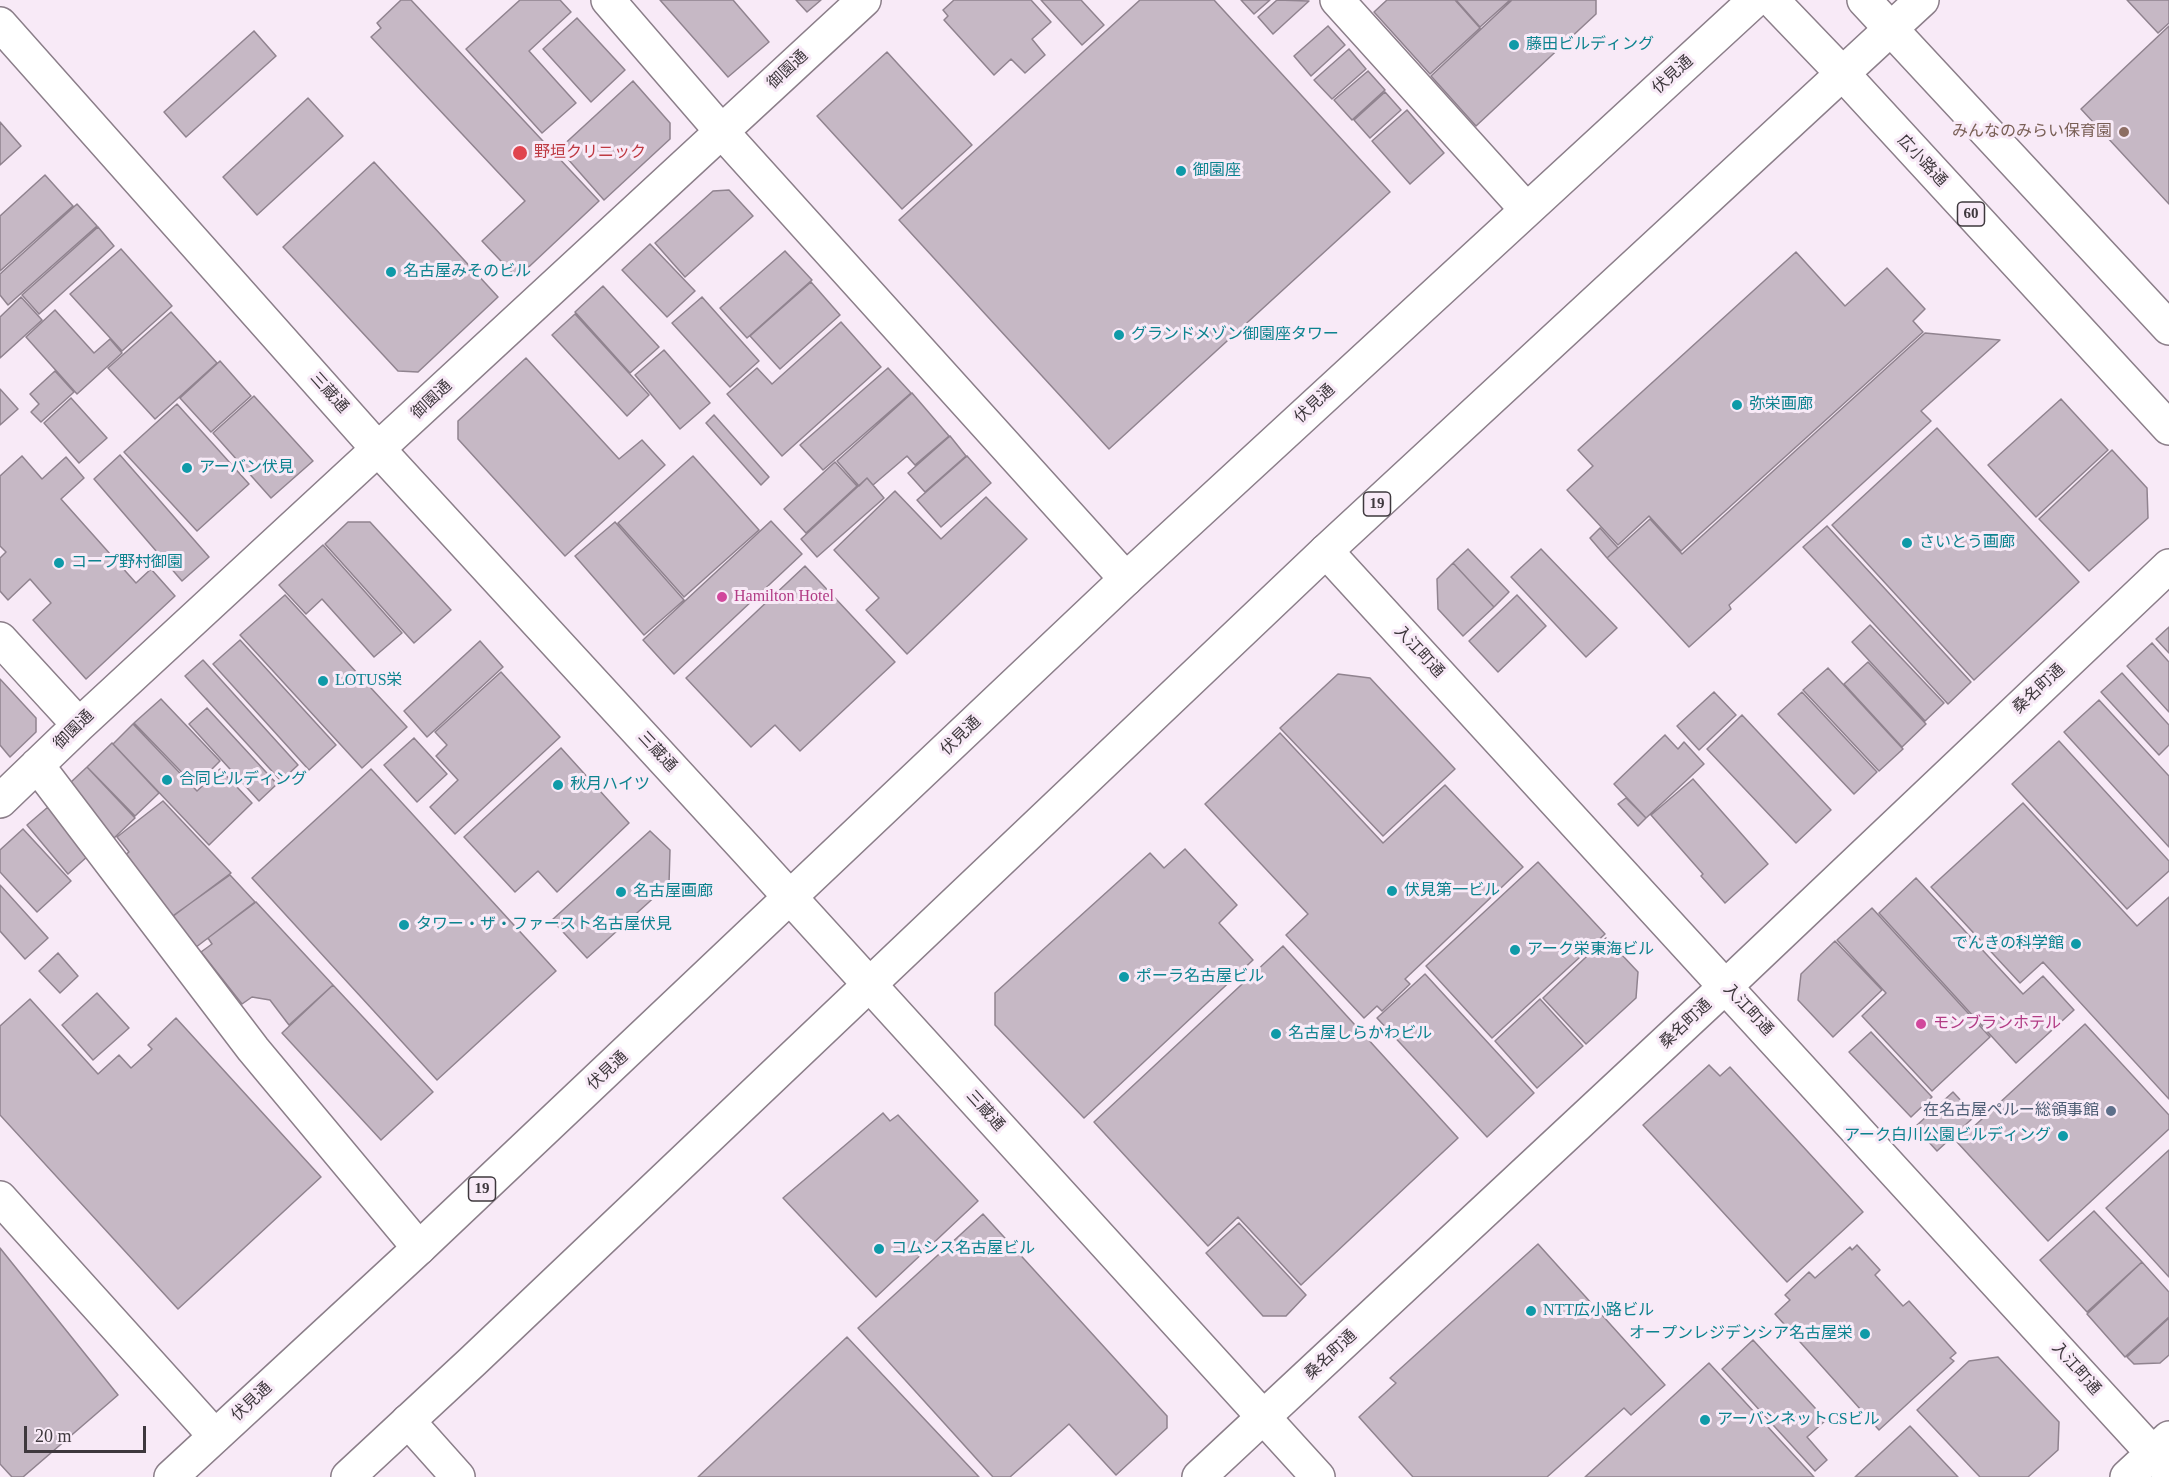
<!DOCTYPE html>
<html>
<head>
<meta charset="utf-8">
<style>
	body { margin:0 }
	#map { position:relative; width:2169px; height:1477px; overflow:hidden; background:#f8eaf7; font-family:"Times New Roman",serif }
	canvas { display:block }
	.scale { position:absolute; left:24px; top:1426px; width:122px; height:27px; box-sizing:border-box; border:3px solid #3e383d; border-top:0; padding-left:8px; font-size:18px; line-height:21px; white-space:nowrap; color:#3e383d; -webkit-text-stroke:4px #f8eaf7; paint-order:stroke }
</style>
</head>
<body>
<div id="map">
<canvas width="2169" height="1477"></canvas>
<div class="scale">20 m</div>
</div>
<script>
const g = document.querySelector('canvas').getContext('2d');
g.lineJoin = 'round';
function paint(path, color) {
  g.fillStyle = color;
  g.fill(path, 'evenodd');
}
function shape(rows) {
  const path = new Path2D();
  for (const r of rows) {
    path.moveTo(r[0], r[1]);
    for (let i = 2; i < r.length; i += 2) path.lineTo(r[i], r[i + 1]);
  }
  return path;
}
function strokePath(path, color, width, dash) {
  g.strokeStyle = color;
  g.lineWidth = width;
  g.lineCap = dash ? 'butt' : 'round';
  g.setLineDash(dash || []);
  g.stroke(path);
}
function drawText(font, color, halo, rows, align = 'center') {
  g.font = font + ' "Times New Roman","Noto Sans JP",serif';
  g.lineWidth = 6;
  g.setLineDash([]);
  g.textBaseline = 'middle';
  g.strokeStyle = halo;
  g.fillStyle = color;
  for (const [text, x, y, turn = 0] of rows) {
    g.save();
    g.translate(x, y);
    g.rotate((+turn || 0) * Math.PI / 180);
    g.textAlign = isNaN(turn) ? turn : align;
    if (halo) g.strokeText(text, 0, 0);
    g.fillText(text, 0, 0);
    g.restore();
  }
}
const building = shape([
	[401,0,411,0,599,201,517,278,482,241,525,201,371,37,381,28,377,23,401,0],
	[520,0,560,0,571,12,529,51,576,103,542,133,466,49,520,0],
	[660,0,733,0,769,42,728,77,660,0],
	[796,0,821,0,807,12,796,0],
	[954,0,1031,0,1051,22,1032,39,1045,55,1025,73,1011,59,994,75,944,20,948,16,943,10,954,0],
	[1041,0,1081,0,1104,25,1082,45,1041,0],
	[1140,0,1214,0,1390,192,1109,449,899,220,1140,0],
	[1241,0,1270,0,1254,14,1241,0],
	[1277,0,1309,1,1273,34,1258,17,1277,0],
	[1387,0,1455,0,1480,28,1430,74,1374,12,1387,0],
	[1456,0,1510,0,1480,27,1456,0],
	[1512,0,1596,0,1596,14,1476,126,1431,76,1512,0],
	[2127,0,2169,0,2169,23,2158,33,2127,0],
	[577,18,625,70,591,102,543,49,577,18],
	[1328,26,1345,45,1311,76,1294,56,1328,26],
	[2169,26,2169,204,2081,109,2169,26],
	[254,31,276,56,186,137,164,112,254,31],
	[1349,49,1366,69,1332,99,1314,80,1349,49],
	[887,52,972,145,902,209,817,116,887,52],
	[1368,71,1385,90,1352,120,1334,100,1368,71],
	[633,81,670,123,670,139,604,200,559,149,633,81],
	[1385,92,1401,110,1370,138,1354,120,1385,92],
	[308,98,343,136,257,215,223,177,308,98],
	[1407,110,1444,153,1410,184,1372,141,1407,110],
	[0,122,21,146,0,165,0,122],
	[374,162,498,297,418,372,398,371,283,247,374,162],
	[45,175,73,206,0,271,0,216,45,175],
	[729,190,753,216,685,277,655,243,713,191,729,190],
	[77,204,97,226,8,305,0,295,0,274,77,204],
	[98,227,114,246,39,314,22,295,98,227],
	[650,244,695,291,667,317,622,270,650,244],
	[121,249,172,306,122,351,70,294,121,249],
	[785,251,812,280,747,338,720,308,785,251],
	[1796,252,1845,306,1887,268,1925,309,1913,321,1923,332,1681,551,1649,516,1618,545,1567,490,1593,466,1578,450,1796,252],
	[811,282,840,315,780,369,750,336,811,282],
	[603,286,659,347,630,373,575,312,603,286],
	[21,297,42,320,0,358,0,317,21,297],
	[702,297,759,361,730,387,672,323,702,297],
	[55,310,94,353,110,339,122,353,77,394,26,337,55,310],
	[171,312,217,363,155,419,108,368,171,312],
	[575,314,649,395,627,416,552,335,575,314],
	[841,322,881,367,782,456,727,394,757,368,772,384,841,322],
	[1925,333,2000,340,1921,411,1931,421,1729,605,1731,609,1689,647,1607,558,1650,519,1682,554,1925,333],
	[664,350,710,403,680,429,635,375,664,350],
	[526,358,619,459,642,440,665,465,565,556,458,439,458,421,526,358],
	[220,361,251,396,211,432,180,398,220,361],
	[888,368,911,393,823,470,800,445,888,368],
	[55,371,74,392,41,422,31,412,39,404,30,394,55,371],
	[0,389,18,409,0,425,0,389],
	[912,393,949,436,915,465,907,456,873,485,867,478,859,486,837,461,912,393],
	[254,396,313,461,271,498,213,433,254,396],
	[71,398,107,438,79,463,44,423,71,398],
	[2061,399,2108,450,2036,517,1988,465,2061,399],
	[177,404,249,484,197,531,124,452,177,404],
	[714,415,769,477,761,485,706,423,714,415],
	[1937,428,2079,582,1974,680,1832,525,1937,428],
	[950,436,966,456,925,492,908,473,950,436],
	[2112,450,2147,488,2148,518,2089,571,2039,519,2112,450],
	[120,455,209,557,182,581,94,479,120,455],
	[22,456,42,479,66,457,84,478,61,499,136,583,151,569,175,596,86,679,33,620,51,603,30,579,8,600,0,591,0,558,6,552,0,546,0,476,22,456],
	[693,456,759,530,684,597,618,523,693,456],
	[967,456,991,483,941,527,917,500,967,456],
	[835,462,857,486,806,533,784,509,835,462],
	[867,478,884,498,817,557,801,539,867,478],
	[895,491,941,539,986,497,1027,539,907,654,866,610,879,598,834,550,895,491],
	[771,521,802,554,674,674,643,640,771,521],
	[348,522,370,522,451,610,414,643,325,544,348,522],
	[615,522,684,600,644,635,575,556,615,522],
	[1827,526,1971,682,1948,704,1803,547,1827,526],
	[1600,528,1618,548,1607,558,1590,538,1600,528],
	[323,545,402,633,374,657,322,599,306,614,279,585,323,545],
	[1468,549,1509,592,1494,607,1453,563,1468,549],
	[1541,549,1617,628,1586,657,1511,577,1541,549],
	[1453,563,1494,607,1463,636,1438,609,1437,579,1453,563],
	[805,566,895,662,800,751,775,725,751,747,686,678,805,566],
	[285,595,407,727,362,768,240,635,285,595],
	[1517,595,1546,626,1498,672,1469,641,1517,595],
	[1870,625,1944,703,1925,721,1852,642,1870,625],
	[2169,627,2169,653,2156,639,2169,627],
	[240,640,336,745,309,770,213,664,240,640],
	[480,641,503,667,427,737,404,711,480,641],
	[2152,643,2169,662,2169,712,2127,666,2152,643],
	[203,660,298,765,281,781,185,676,203,660],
	[1868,662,1926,724,1902,747,1844,684,1868,662],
	[1828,668,1903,749,1879,771,1803,690,1828,668],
	[501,672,560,737,455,834,430,807,458,780,436,756,447,745,435,732,501,672],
	[2122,673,2169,725,2169,745,2159,755,2101,692,2122,673],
	[1338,674,1370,678,1455,769,1383,836,1280,728,1338,674],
	[0,679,36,718,36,732,10,757,0,745,0,679],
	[1714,692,1736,715,1699,750,1677,726,1714,692],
	[1802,692,1877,772,1854,794,1778,714,1802,692],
	[161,699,220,761,195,786,134,723,161,699],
	[2099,700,2169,776,2169,847,2064,732,2099,700],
	[207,708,277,784,259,801,189,724,207,708],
	[1742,715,1831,810,1796,843,1707,749,1742,715],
	[133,724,197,791,220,769,252,803,209,845,113,744,133,724],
	[1280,733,1383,843,1445,785,1523,867,1405,979,1410,984,1382,1011,1377,1006,1364,1018,1286,935,1308,914,1205,804,1280,733],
	[1665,735,1678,749,1684,742,1704,764,1646,818,1614,784,1665,735],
	[414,738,447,774,417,802,384,765,414,738],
	[2059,741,2169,861,2169,871,2127,909,2012,784,2059,741],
	[112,743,159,793,135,816,87,767,112,743],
	[561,748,629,823,557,892,538,871,515,892,464,837,561,748],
	[87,767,135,818,113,839,79,803,84,799,70,783,87,767],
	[371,769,556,971,437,1080,252,878,371,769],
	[1693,779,1768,864,1725,903,1701,876,1703,874,1651,815,1693,779],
	[1626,798,1646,818,1638,826,1618,804,1626,798],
	[163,801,231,873,168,920,121,858,129,852,117,837,163,801],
	[2023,803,2137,926,2169,897,2169,1099,2043,962,2020,983,1931,887,2023,803],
	[48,807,89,855,68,874,27,825,48,807],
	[23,829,71,881,37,912,0,872,0,850,23,829],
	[650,831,670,850,669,884,587,958,552,920,650,831],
	[1185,849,1237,905,1219,923,1253,960,1084,1118,995,1025,995,993,1150,853,1164,868,1185,849],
	[1538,862,1605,934,1492,1038,1426,966,1538,862],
	[230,875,255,902,191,951,167,920,230,875],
	[1916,878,2023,994,2043,976,2074,1010,2016,1063,1879,913,1916,878],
	[0,885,48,938,25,959,0,931,0,885],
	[256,902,333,985,289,1025,270,1000,252,997,242,1004,201,952,212,944,208,938,256,902],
	[1872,908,1990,1037,1932,1091,1862,1016,1886,993,1837,940,1872,908],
	[1606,938,1638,972,1636,998,1586,1044,1543,998,1606,938],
	[1835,941,1882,990,1833,1037,1798,1000,1801,974,1835,941],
	[1283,946,1458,1138,1301,1285,1238,1217,1208,1246,1094,1122,1283,946],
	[58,953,78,976,60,993,39,971,58,953],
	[1425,974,1534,1093,1487,1137,1377,1018,1425,974],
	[333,985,433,1092,381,1140,282,1033,333,985],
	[97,993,129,1028,93,1060,62,1025,97,993],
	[30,999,98,1074,119,1055,131,1068,152,1049,148,1045,176,1018,321,1177,178,1309,0,1115,0,1026,30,999],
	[1540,999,1583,1046,1537,1088,1495,1041,1540,999],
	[2085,1024,2169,1115,2169,1129,2048,1241,1957,1142,2085,1024],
	[1871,1032,1932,1097,1911,1117,1849,1052,1871,1032],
	[1709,1065,1720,1076,1730,1067,1863,1212,1787,1282,1643,1125,1709,1065],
	[1953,1092,1975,1116,1937,1151,1915,1127,1953,1092],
	[883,1113,890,1121,898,1115,978,1201,876,1297,783,1198,883,1113],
	[2169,1150,2169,1277,2106,1208,2169,1150],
	[2094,1211,2142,1262,2087,1312,2040,1260,2094,1211],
	[983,1214,1167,1416,1167,1428,1116,1475,1069,1424,1010,1477,993,1477,858,1328,983,1214],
	[1239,1223,1306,1295,1286,1316,1263,1316,1206,1253,1239,1223],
	[1538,1244,1665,1385,1631,1415,1624,1408,1547,1477,1413,1477,1359,1417,1396,1383,1390,1378,1538,1244],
	[1857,1245,1880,1270,1875,1275,1903,1306,1909,1301,1956,1353,1950,1358,1954,1361,1879,1430,1775,1314,1790,1300,1785,1295,1809,1272,1815,1278,1850,1247,1852,1250,1857,1245],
	[0,1248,118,1395,23,1477,12,1477,0,1464,0,1248],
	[2142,1262,2169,1292,2169,1317,2125,1357,2087,1314,2142,1262],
	[2169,1318,2169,1355,2160,1363,2134,1364,2127,1357,2169,1318],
	[847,1337,979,1477,698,1477,847,1337],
	[1753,1340,1826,1420,1807,1437,1827,1460,1815,1471,1722,1369,1753,1340],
	[1998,1357,2059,1422,2058,1450,2028,1477,1980,1477,1917,1410,1969,1361,1998,1357],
	[1709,1363,1814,1477,1585,1477,1709,1363],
	[1910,1426,1958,1477,1855,1477,1910,1426]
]);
paint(building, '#c6b8c5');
strokePath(building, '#90838f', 1.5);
const minor = shape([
	[608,0,722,132,1126,579],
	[1337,0,1526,209],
	[1326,551,2169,1471],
	[0,639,79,725],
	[37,765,253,1049,419,1248],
	[0,801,79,725,864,0],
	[0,1198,215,1436],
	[408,1421,458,1477],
	[1199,1477,1726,986,2169,566],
	[2127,1477,2169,1438]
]);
const tertiary = shape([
	[0,24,378,449,747,850,1318,1477]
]);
const primary = shape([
	[1772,0,1843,74,2169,428],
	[1864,0,2169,328]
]);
const trunk = shape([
	[171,1477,419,1248,1126,579,1755,0],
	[348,1477,473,1361,1326,551,1922,0]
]);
strokePath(minor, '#8b7e89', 36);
strokePath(tertiary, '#8b7e89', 36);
strokePath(primary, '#8b7e89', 36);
strokePath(trunk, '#8b7e89', 36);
strokePath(minor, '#fff', 33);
strokePath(tertiary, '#fff', 33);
strokePath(primary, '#fff', 33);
strokePath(trunk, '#fff', 33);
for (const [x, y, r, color] of [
	[1514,45,6,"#0f9aa8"],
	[2124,132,6,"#8d6e63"],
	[520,153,8,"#e0444e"],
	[1181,171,6,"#0f9aa8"],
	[391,272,6,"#0f9aa8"],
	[1119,335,6,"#0f9aa8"],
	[1737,405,6,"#0f9aa8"],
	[187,468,6,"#0f9aa8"],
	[1907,543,6,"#0f9aa8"],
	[59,563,6,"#0f9aa8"],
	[722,597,6,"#d1479c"],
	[323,681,6,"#0f9aa8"],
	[167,780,6,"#0f9aa8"],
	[558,785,6,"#0f9aa8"],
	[1392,891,6,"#0f9aa8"],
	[621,892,6,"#0f9aa8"],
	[404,925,6,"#0f9aa8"],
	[2076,944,6,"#0f9aa8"],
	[1515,950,6,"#0f9aa8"],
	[1124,977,6,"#0f9aa8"],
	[1921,1024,6,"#d1479c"],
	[1276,1034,6,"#0f9aa8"],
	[2111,1111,6,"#5c6f8a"],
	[2063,1136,6,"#0f9aa8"],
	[879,1249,6,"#0f9aa8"],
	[1531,1311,6,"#0f9aa8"],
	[1865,1334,6,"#0f9aa8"],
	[1705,1420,6,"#0f9aa8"]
]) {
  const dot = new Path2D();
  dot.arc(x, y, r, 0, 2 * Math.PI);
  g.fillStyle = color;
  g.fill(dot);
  strokePath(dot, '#f8eaf7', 2);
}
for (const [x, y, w] of [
	[1971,214,27],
	[1377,504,27],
	[482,1189,27]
]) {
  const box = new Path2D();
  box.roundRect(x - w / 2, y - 12, w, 24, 4.5);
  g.fillStyle = '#f8eaf7';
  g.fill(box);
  strokePath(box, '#3e383d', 1.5);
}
drawText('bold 15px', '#3e383d', null, [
	["60",1971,214],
	["19",1377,504],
	["19",482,1189]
]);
drawText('16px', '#0d838f', '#f8eaf7', [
	["藤田ビルディング",1526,45],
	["御園座",1193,171],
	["名古屋みそのビル",403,272],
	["グランドメゾン御園座タワー",1131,335],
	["弥栄画廊",1749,405],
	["アーバン伏見",199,468],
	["さいとう画廊",1919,543],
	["コープ野村御園",71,563],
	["LOTUS栄",335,681],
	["合同ビルディング",179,780],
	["秋月ハイツ",570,785],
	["伏見第一ビル",1404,891],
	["名古屋画廊",633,892],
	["タワー・ザ・ファースト名古屋伏見",416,925],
	["でんきの科学館",2064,944,"right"],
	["アーク栄東海ビル",1527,950],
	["ポーラ名古屋ビル",1136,977],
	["名古屋しらかわビル",1288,1034],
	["アーク白川公園ビルディング",2051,1136,"right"],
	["コムシス名古屋ビル",891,1249],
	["NTT広小路ビル",1543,1311],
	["オープンレジデンシア名古屋栄",1853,1334,"right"],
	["アーバンネットCSビル",1717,1420]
], 'left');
drawText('16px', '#3e383d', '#f8eaf7', [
	["御園通",788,70,-43],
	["伏見通",1673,75,-42],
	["広小路通",1922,161,47],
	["三蔵通",329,393,48],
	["御園通",432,400,-43],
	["伏見通",1315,404,-43],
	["入江町通",1419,652,47],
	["桑名町通",2039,689,-43],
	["御園通",74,730,-44],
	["伏見通",961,736,-44],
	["三蔵通",657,752,47],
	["入江町通",1748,1010,47],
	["桑名町通",1686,1024,-43],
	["伏見通",608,1071,-43],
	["三蔵通",985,1111,48],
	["桑名町通",1331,1355,-43],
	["入江町通",2076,1369,48],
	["伏見通",252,1402,-43]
]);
drawText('16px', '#785e54', '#f8eaf7', [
	["みんなのみらい保育園",2112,132]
], 'right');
drawText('16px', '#be3a42', '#f8eaf7', [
	["野垣クリニック",534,153]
], 'left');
drawText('16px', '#b23c85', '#f8eaf7', [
	["Hamilton Hotel",734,597],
	["モンブランホテル",1933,1024]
], 'left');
drawText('16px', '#4e5e75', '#f8eaf7', [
	["在名古屋ペルー総領事館",2099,1111]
], 'right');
</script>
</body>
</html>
